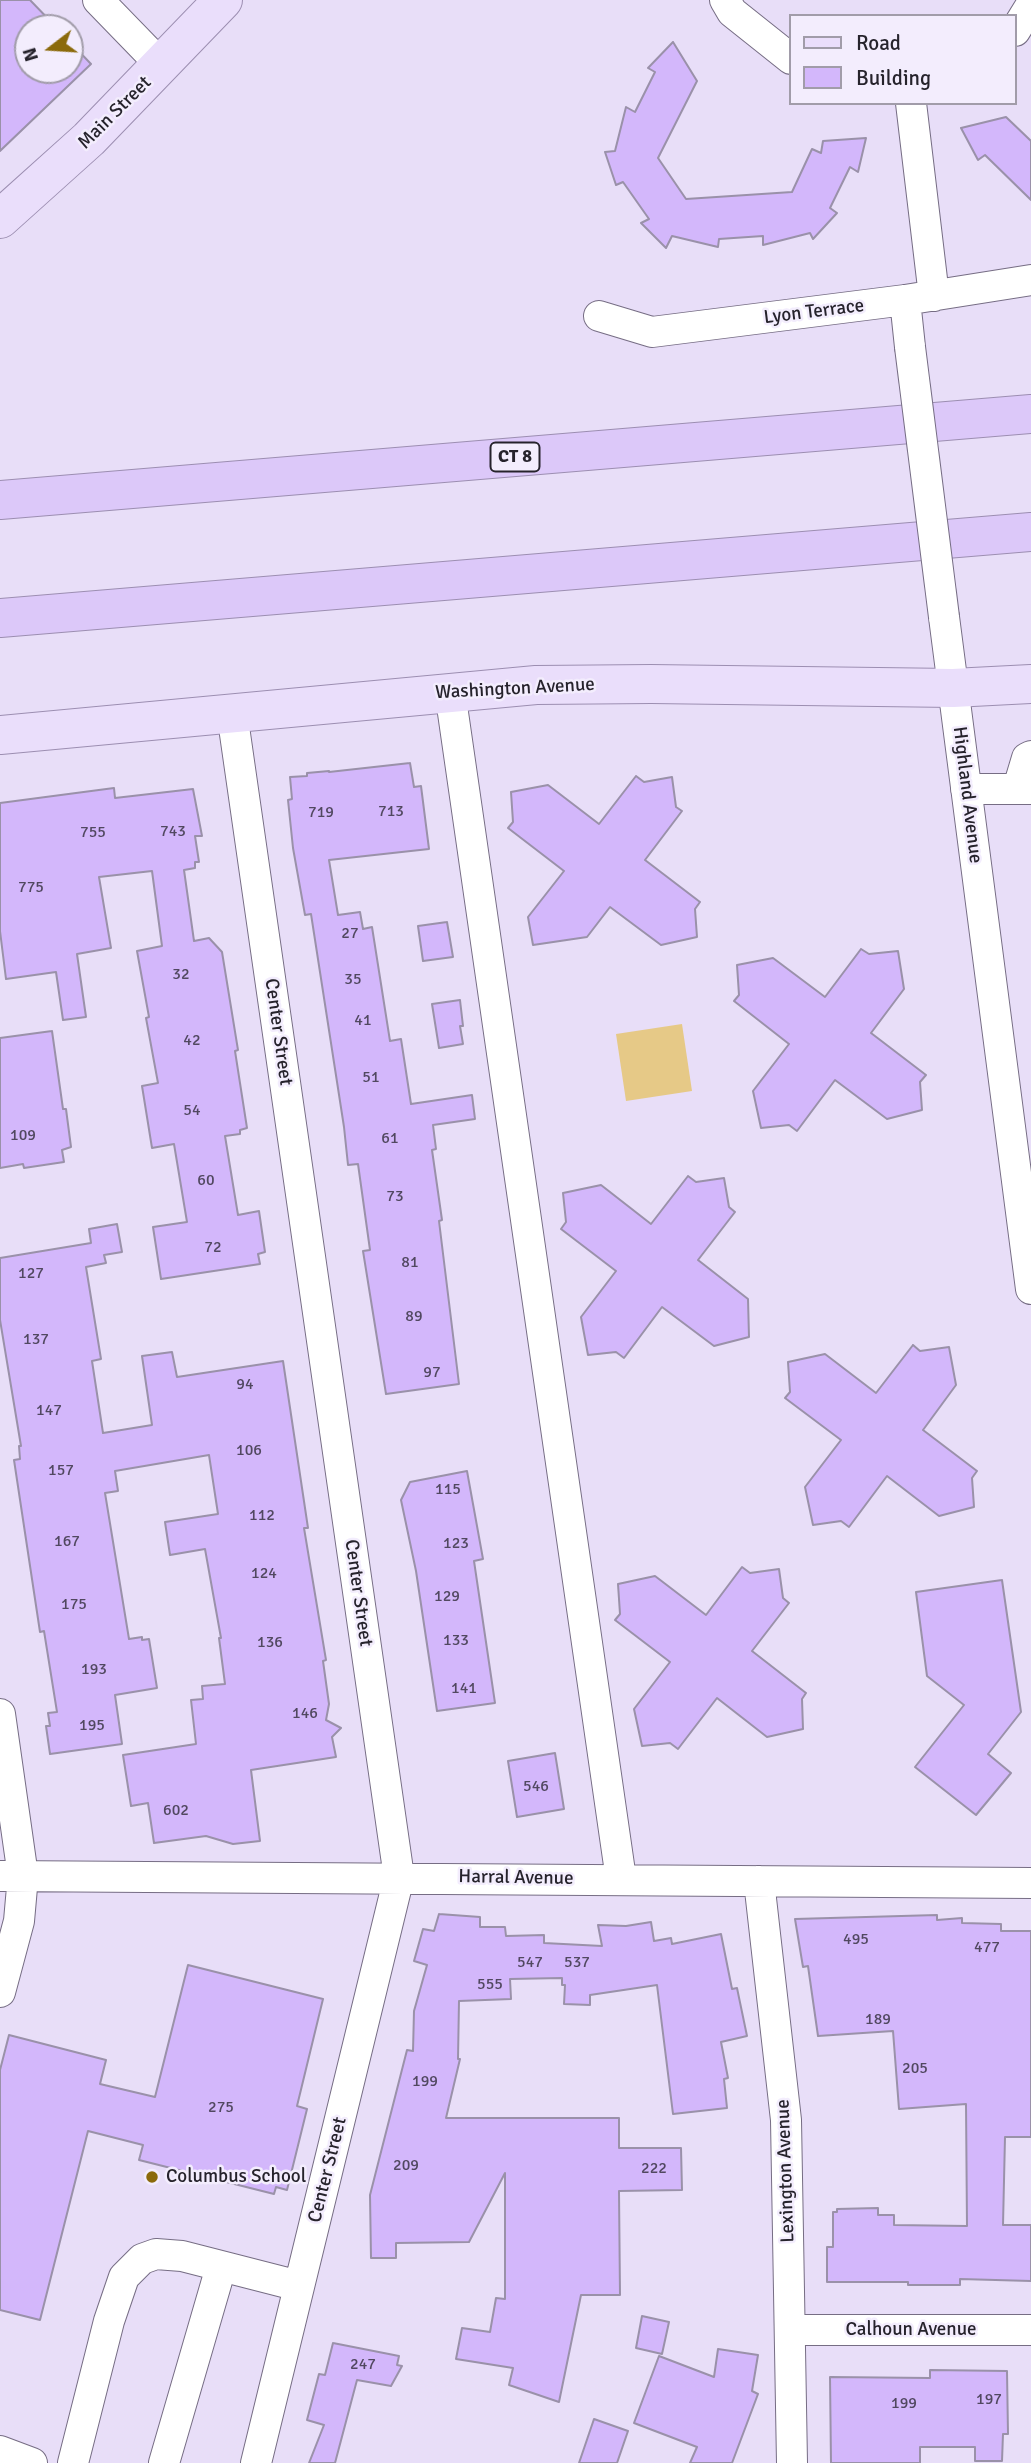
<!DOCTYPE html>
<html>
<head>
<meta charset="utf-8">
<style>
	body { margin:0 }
	#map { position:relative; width:1031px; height:2463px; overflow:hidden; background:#e8def8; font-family:Signika,sans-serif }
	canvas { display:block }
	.legend { position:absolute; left:789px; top:14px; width:228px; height:91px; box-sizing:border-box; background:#f3edfd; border:2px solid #a19ca9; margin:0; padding:9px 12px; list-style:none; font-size:21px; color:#26232c }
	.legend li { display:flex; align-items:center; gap:14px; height:35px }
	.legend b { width:35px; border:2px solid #a19ca9 }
	.north { position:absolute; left:14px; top:14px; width:70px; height:70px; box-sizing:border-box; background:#f3edfd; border:2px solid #a19ca9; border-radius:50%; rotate:253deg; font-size:19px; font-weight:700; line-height:28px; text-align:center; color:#26232c }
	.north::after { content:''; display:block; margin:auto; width:24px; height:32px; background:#8b6a0b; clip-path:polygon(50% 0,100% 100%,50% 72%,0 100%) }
</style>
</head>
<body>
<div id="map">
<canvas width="1031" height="2463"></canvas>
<ul class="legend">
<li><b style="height:9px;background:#eadefb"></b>Road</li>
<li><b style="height:19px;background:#d3b7fb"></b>Building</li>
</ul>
<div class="north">N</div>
</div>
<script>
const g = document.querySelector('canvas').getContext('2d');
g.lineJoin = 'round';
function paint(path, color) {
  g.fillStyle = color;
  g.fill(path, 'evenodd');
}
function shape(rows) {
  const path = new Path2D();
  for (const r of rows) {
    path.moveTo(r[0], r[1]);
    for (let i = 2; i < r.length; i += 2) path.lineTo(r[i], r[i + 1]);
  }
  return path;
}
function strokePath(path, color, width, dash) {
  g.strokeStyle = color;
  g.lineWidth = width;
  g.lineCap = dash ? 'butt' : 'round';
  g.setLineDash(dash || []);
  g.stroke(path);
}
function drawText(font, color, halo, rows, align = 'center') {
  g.font = font + ' Signika,sans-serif';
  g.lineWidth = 5;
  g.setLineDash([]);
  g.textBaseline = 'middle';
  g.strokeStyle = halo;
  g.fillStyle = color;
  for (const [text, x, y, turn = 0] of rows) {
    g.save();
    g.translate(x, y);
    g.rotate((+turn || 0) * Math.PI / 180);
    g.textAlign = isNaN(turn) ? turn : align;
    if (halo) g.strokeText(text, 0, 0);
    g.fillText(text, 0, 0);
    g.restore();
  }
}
paint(shape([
	[682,1024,692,1091,626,1101,616,1034]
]), '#e6c987');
const building = shape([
	[0,0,30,0,57,28,28,28,28,70,70,70,70,42,91,64,0,151,0,0],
	[673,42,697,81,658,158,686,199,792,192,812,149,821,153,823,141,866,138,858,172,850,167,830,208,837,213,813,239,810,233,763,245,763,236,719,239,718,247,672,236,666,248,641,223,649,219,623,182,616,185,605,152,615,151,626,107,635,112,655,72,648,68,673,42],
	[1006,117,1031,141,1031,200,985,155,978,160,961,128,1006,117],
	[410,763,414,787,421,786,429,849,329,860,338,915,360,912,363,929,372,927,390,1041,401,1039,411,1104,472,1095,475,1119,433,1125,436,1149,432,1150,442,1220,439,1221,459,1384,386,1394,363,1251,370,1250,358,1164,348,1165,344,1127,311,914,305,915,293,848,288,800,292,799,290,777,307,776,307,773,329,771,329,772,410,763],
	[636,776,644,782,672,777,676,807,682,811,645,860,700,902,695,909,697,937,661,945,610,907,587,937,533,945,528,917,564,871,508,828,513,822,511,792,548,785,599,824,636,776],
	[114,788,115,798,193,789,202,836,195,836,199,862,195,862,195,868,184,870,194,941,209,938,222,952,238,1050,235,1051,247,1128,240,1130,240,1134,225,1136,238,1215,259,1211,265,1252,258,1254,260,1264,161,1279,153,1227,187,1222,174,1144,152,1148,142,1086,158,1083,146,1018,149,1017,137,951,162,946,152,871,99,877,111,948,77,954,86,1017,63,1020,56,972,6,979,0,931,0,803,114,788],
	[447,922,453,957,423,961,418,926,447,922],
	[861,949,869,954,898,951,904,989,871,1033,926,1075,920,1082,922,1110,887,1119,835,1080,797,1131,789,1125,761,1128,753,1091,789,1044,734,1001,739,995,737,965,773,958,825,997,861,949],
	[460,1000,463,1026,460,1026,463,1044,439,1048,432,1004,460,1000],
	[52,1031,63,1109,66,1109,71,1147,62,1150,64,1162,24,1168,23,1164,0,1168,0,1038,52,1031],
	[688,1176,696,1182,724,1178,729,1207,735,1212,698,1260,748,1299,749,1337,714,1346,662,1307,624,1358,616,1352,588,1355,581,1317,616,1271,561,1229,566,1222,563,1193,601,1185,651,1224,688,1176],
	[117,1224,122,1252,104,1255,106,1263,86,1267,101,1359,92,1361,103,1433,152,1425,142,1356,172,1352,177,1377,283,1361,308,1528,304,1528,326,1660,323,1661,329,1704,326,1720,341,1728,332,1737,336,1757,251,1770,260,1841,233,1844,206,1836,154,1843,148,1803,131,1806,123,1755,196,1744,191,1700,203,1699,202,1686,225,1684,219,1638,221,1638,205,1549,170,1555,165,1522,218,1514,209,1455,115,1471,118,1491,105,1493,129,1639,142,1637,142,1640,149,1639,157,1688,115,1695,122,1744,50,1754,46,1726,50,1726,48,1713,57,1712,44,1631,40,1632,14,1460,20,1459,19,1446,21,1446,0,1320,0,1258,91,1243,89,1229,117,1224],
	[913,1345,920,1351,949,1347,956,1385,923,1430,977,1471,972,1478,974,1507,939,1516,887,1476,849,1527,841,1521,813,1525,805,1487,841,1440,785,1398,790,1392,788,1362,825,1354,876,1393,913,1345],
	[467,1471,483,1559,474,1561,495,1703,437,1711,416,1571,401,1500,410,1482,467,1471],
	[742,1567,750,1573,779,1569,783,1598,789,1603,752,1651,806,1693,802,1699,803,1729,767,1737,717,1698,678,1749,670,1743,642,1746,634,1709,670,1662,615,1620,620,1614,618,1584,655,1576,706,1615,742,1567],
	[1002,1580,1021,1712,988,1754,1011,1773,976,1815,915,1767,964,1705,927,1676,916,1592,1002,1580],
	[555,1753,564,1809,517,1817,508,1761,555,1753],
	[439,1914,480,1917,480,1927,505,1927,506,1936,544,1935,544,1943,602,1946,598,1925,626,1926,651,1922,654,1941,671,1938,672,1944,721,1934,732,1989,737,1988,747,2036,721,2042,728,2078,724,2079,727,2108,673,2114,657,1985,590,1995,590,2005,564,2004,565,1985,562,1985,562,1978,510,1979,511,1999,459,2001,458,2059,460,2059,446,2118,619,2118,619,2148,681,2148,682,2190,619,2191,620,2295,581,2295,559,2402,509,2385,513,2368,456,2359,462,2328,490,2332,496,2298,505,2299,505,2173,469,2242,396,2243,396,2258,371,2258,370,2195,407,2050,413,2051,414,2011,427,1965,414,1961,423,1929,434,1931,439,1914],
	[937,1915,937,1920,962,1918,962,1923,1001,1924,1001,1931,1031,1931,1031,2137,1005,2137,1003,2225,1031,2225,1031,2281,960,2279,960,2285,908,2285,908,2282,827,2282,827,2247,833,2247,833,2212,837,2212,837,2209,878,2208,878,2215,894,2215,894,2225,967,2226,966,2104,899,2109,893,2031,818,2036,808,1966,803,1967,795,1919,937,1915],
	[188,1965,323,1999,297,2106,307,2109,287,2190,276,2187,274,2194,139,2160,143,2145,88,2131,40,2320,0,2310,0,2070,9,2035,106,2060,100,2084,155,2097,188,1965],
	[642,2316,669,2322,662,2354,636,2348,642,2316],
	[333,2343,399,2356,397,2365,402,2366,391,2386,357,2380,335,2463,309,2463,324,2425,307,2420,319,2374,325,2375,333,2343],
	[718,2349,758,2355,752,2391,758,2394,732,2463,690,2463,697,2447,634,2423,659,2356,714,2377,718,2349],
	[930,2370,1007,2371,1008,2434,1003,2434,1002,2461,975,2461,975,2447,920,2447,920,2463,831,2463,830,2377,930,2378,930,2370],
	[594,2419,628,2431,617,2463,579,2463,594,2419]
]);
paint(building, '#d3b7fb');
strokePath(building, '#9a91a9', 2);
const minor = shape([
	[98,0,162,66],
	[725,0,732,12,791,59],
	[1015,31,1031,5],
	[911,103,934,296],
	[905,300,910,347],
	[599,316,652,332,905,300,1031,280],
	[944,617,1031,1289],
	[450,692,621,1879],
	[232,713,399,1877,256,2463],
	[1018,788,1027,758,1031,756],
	[966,789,1031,789],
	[0,1714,23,1876,19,1921,0,1992],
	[0,1876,1031,1883],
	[759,1881,786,2120,792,2463],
	[791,2330,1031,2330],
	[0,2451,32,2463],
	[73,2463,109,2321,124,2277,142,2259,156,2254,182,2256,299,2286],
	[164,2463,221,2267]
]);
const major = shape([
	[0,219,89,139,223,0],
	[0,735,536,685,651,684,953,688,1031,684]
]);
const highway = shape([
	[0,500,1031,414],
	[0,618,1031,532]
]);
strokePath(minor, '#766d84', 32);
strokePath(major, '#9c8eb1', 40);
strokePath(highway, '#9c8eb1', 40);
strokePath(minor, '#fff', 30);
strokePath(major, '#eadefb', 38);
strokePath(highway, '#dcc8f9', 38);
const minorBridge = shape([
	[910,347,944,617]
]);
strokePath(minorBridge, '#766d84', 32, []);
strokePath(minorBridge, '#fff', 30);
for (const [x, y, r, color] of [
	[152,2177,7,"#8b6a0b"]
]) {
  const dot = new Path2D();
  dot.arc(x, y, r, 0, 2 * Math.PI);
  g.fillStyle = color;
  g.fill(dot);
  strokePath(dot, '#f3edfd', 2.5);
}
drawText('16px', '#514860', null, [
	["713",391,812],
	["719",321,813],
	["743",173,832],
	["755",93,833],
	["775",31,888],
	["27",350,934],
	["32",181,975],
	["35",353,980],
	["41",363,1021],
	["42",192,1041],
	["51",371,1078],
	["54",192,1111],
	["109",23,1136],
	["61",390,1139],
	["60",206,1181],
	["73",395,1197],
	["72",213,1248],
	["81",410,1263],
	["127",31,1274],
	["89",414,1317],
	["137",36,1340],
	["97",432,1373],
	["94",245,1385],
	["147",49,1411],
	["106",249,1451],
	["157",61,1471],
	["115",448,1490],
	["112",262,1516],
	["167",67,1542],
	["123",456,1544],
	["124",264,1574],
	["129",447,1597],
	["175",74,1605],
	["133",456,1641],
	["136",270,1643],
	["193",94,1670],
	["141",464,1689],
	["146",305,1714],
	["195",92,1726],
	["546",536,1787],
	["602",176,1811],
	["495",856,1940],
	["477",987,1948],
	["547",530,1963],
	["537",577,1963],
	["555",490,1985],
	["189",878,2020],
	["205",915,2069],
	["199",425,2082],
	["275",221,2108],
	["209",406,2166],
	["222",654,2169],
	["247",363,2365],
	["197",989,2400],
	["199",904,2404]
]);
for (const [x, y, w] of [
	[515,457,49]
]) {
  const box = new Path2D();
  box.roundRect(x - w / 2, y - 14.5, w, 29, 5);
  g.fillStyle = '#f3edfd';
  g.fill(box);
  strokePath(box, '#26232c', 2);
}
drawText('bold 18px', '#26232c', null, [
	["CT 8",515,457]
]);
drawText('19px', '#26232c', '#f3edfd', [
	["Main Street",115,113,-45],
	["Lyon Terrace",814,312,-7],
	["Washington Avenue",515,689,-3],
	["Highland Avenue",967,795,83],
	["Center Street",278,1032,82],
	["Center Street",358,1593,82],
	["Harral Avenue",516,1878,1],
	["Center Street",328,2170,-76],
	["Lexington Avenue",786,2171,-92],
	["Calhoun Avenue",911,2330]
]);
drawText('19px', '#26232c', '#f3edfd', [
	["Columbus School",166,2177]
], 'left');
</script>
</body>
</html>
